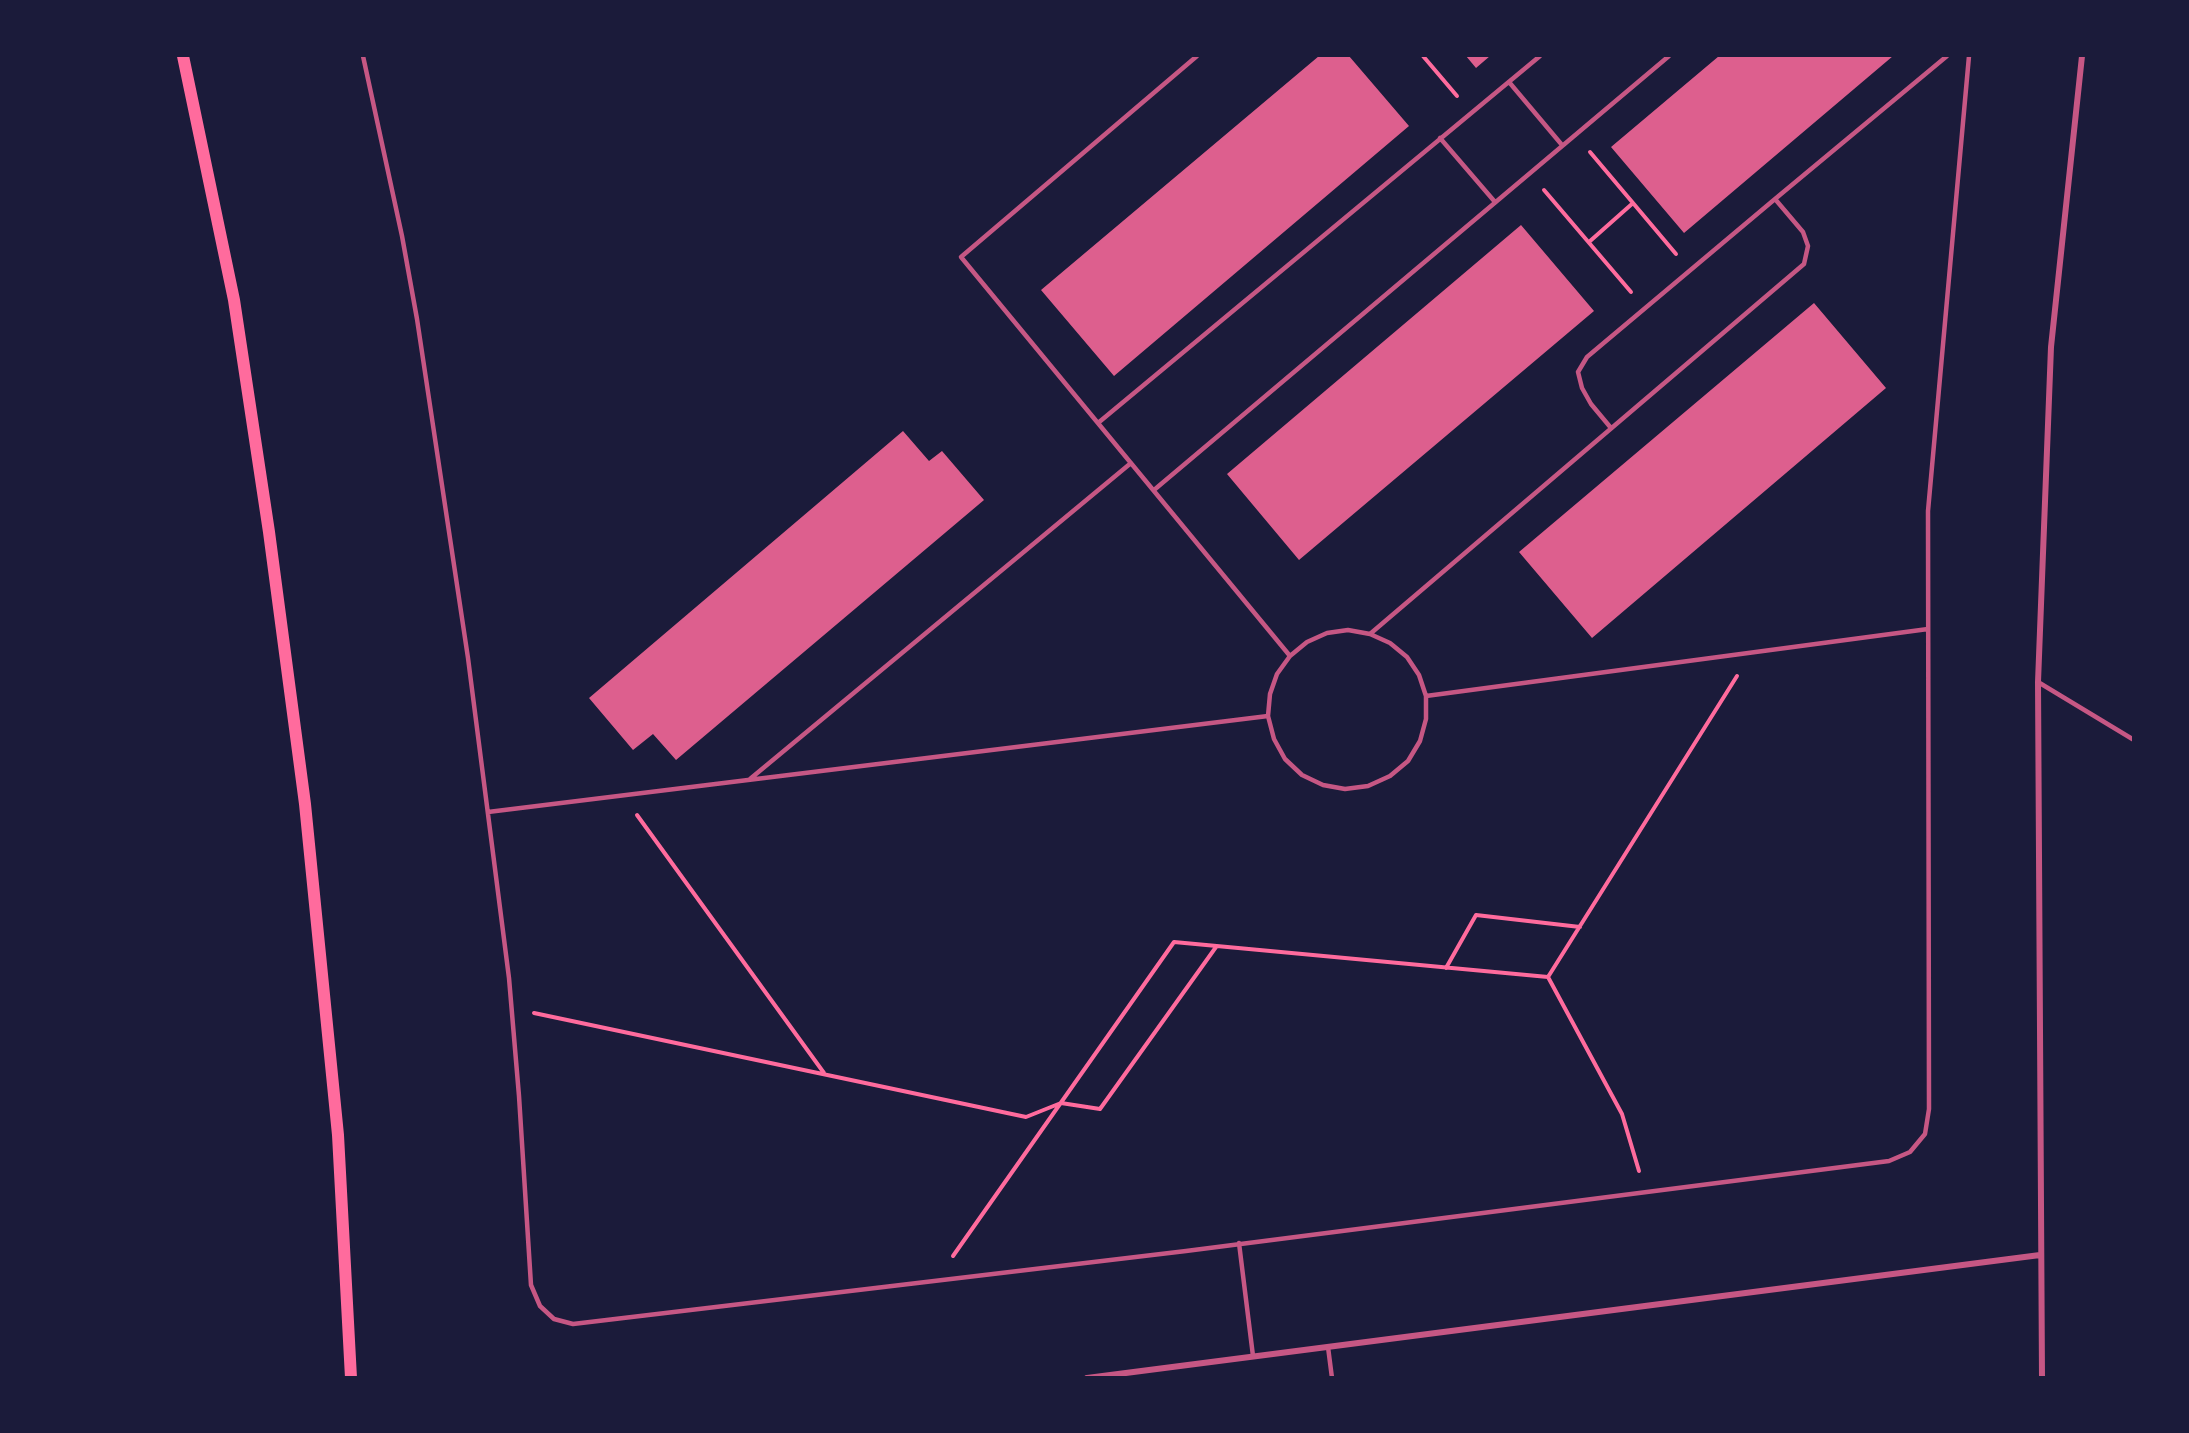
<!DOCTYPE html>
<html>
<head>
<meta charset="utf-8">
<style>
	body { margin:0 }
	#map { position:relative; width:2189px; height:1433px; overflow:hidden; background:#1b1b3a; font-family:Lato,sans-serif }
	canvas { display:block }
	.frame { position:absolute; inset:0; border:57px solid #1b1b3a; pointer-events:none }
</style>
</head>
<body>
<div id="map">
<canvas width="2189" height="1433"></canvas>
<div class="frame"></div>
</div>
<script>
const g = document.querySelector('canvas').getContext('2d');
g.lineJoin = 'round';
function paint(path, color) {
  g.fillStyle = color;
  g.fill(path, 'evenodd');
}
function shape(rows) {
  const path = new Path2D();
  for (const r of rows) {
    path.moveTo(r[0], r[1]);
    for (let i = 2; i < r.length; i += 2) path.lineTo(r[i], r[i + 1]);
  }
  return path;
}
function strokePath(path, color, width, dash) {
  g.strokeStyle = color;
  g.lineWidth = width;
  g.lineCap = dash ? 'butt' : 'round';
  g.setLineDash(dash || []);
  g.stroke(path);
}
paint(shape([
	[1319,56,1349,56,1409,126,1114,376,1041,290],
	[1466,56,1490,56,1476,68],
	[1719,56,1893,56,1684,233,1611,147],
	[1521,225,1594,311,1299,560,1227,474],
	[1814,303,1886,388,1592,638,1519,552],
	[903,431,929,461,942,451,984,500,676,760,653,734,633,750,589,698]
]), '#dd5f8e');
strokePath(shape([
	[1423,56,1457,96],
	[1590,152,1676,254],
	[1544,190,1631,292],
	[1589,242,1633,203],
	[637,815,824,1073],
	[1446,968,1476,915,1580,927],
	[1548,977,1622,1114,1639,1171],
	[534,1013,1026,1117,1061,1103,1100,1109,1216,947],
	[953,1256,1174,942,1548,977,1737,676]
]), '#ff6b9d', 4);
strokePath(shape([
	[363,56,402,236,417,319,468,658,509,978,519,1096,531,1285,540,1306,554,1319,573,1324,1186,1251,1889,1161,1910,1152,1925,1134,1929,1109,1928,511,1969,56],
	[1197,56,961,257,1290,656],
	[1509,82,1562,145],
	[1440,138,1495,202],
	[1775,199,1947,56],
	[1098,423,1540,56],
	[1154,490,1669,56],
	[1370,634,1390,643,1407,657,1419,675,1426,696,1426,719,1420,741,1408,761,1390,776,1368,786,1345,789,1323,785,1302,775,1285,759,1274,739,1268,716,1270,694,1277,674,1290,656,1307,642,1327,633,1348,630,1370,634,1804,264,1808,246,1803,232,1775,199,1587,357,1578,372,1582,388,1591,404,1611,428],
	[2038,682,2134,740],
	[1426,696,1928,629],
	[750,779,1131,463],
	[488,812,1268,716],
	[1239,1243,1253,1356],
	[1328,1347,1332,1378]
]), '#c65784', 4.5);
strokePath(shape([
	[1087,1378,2040,1255],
	[2042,1378,2038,682,2051,347,2082,56]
]), '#c65784', 6);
strokePath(shape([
	[183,56,234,300,269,532,305,804,338,1135,351,1378]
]), '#ff6b9d', 12);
</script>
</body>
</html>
